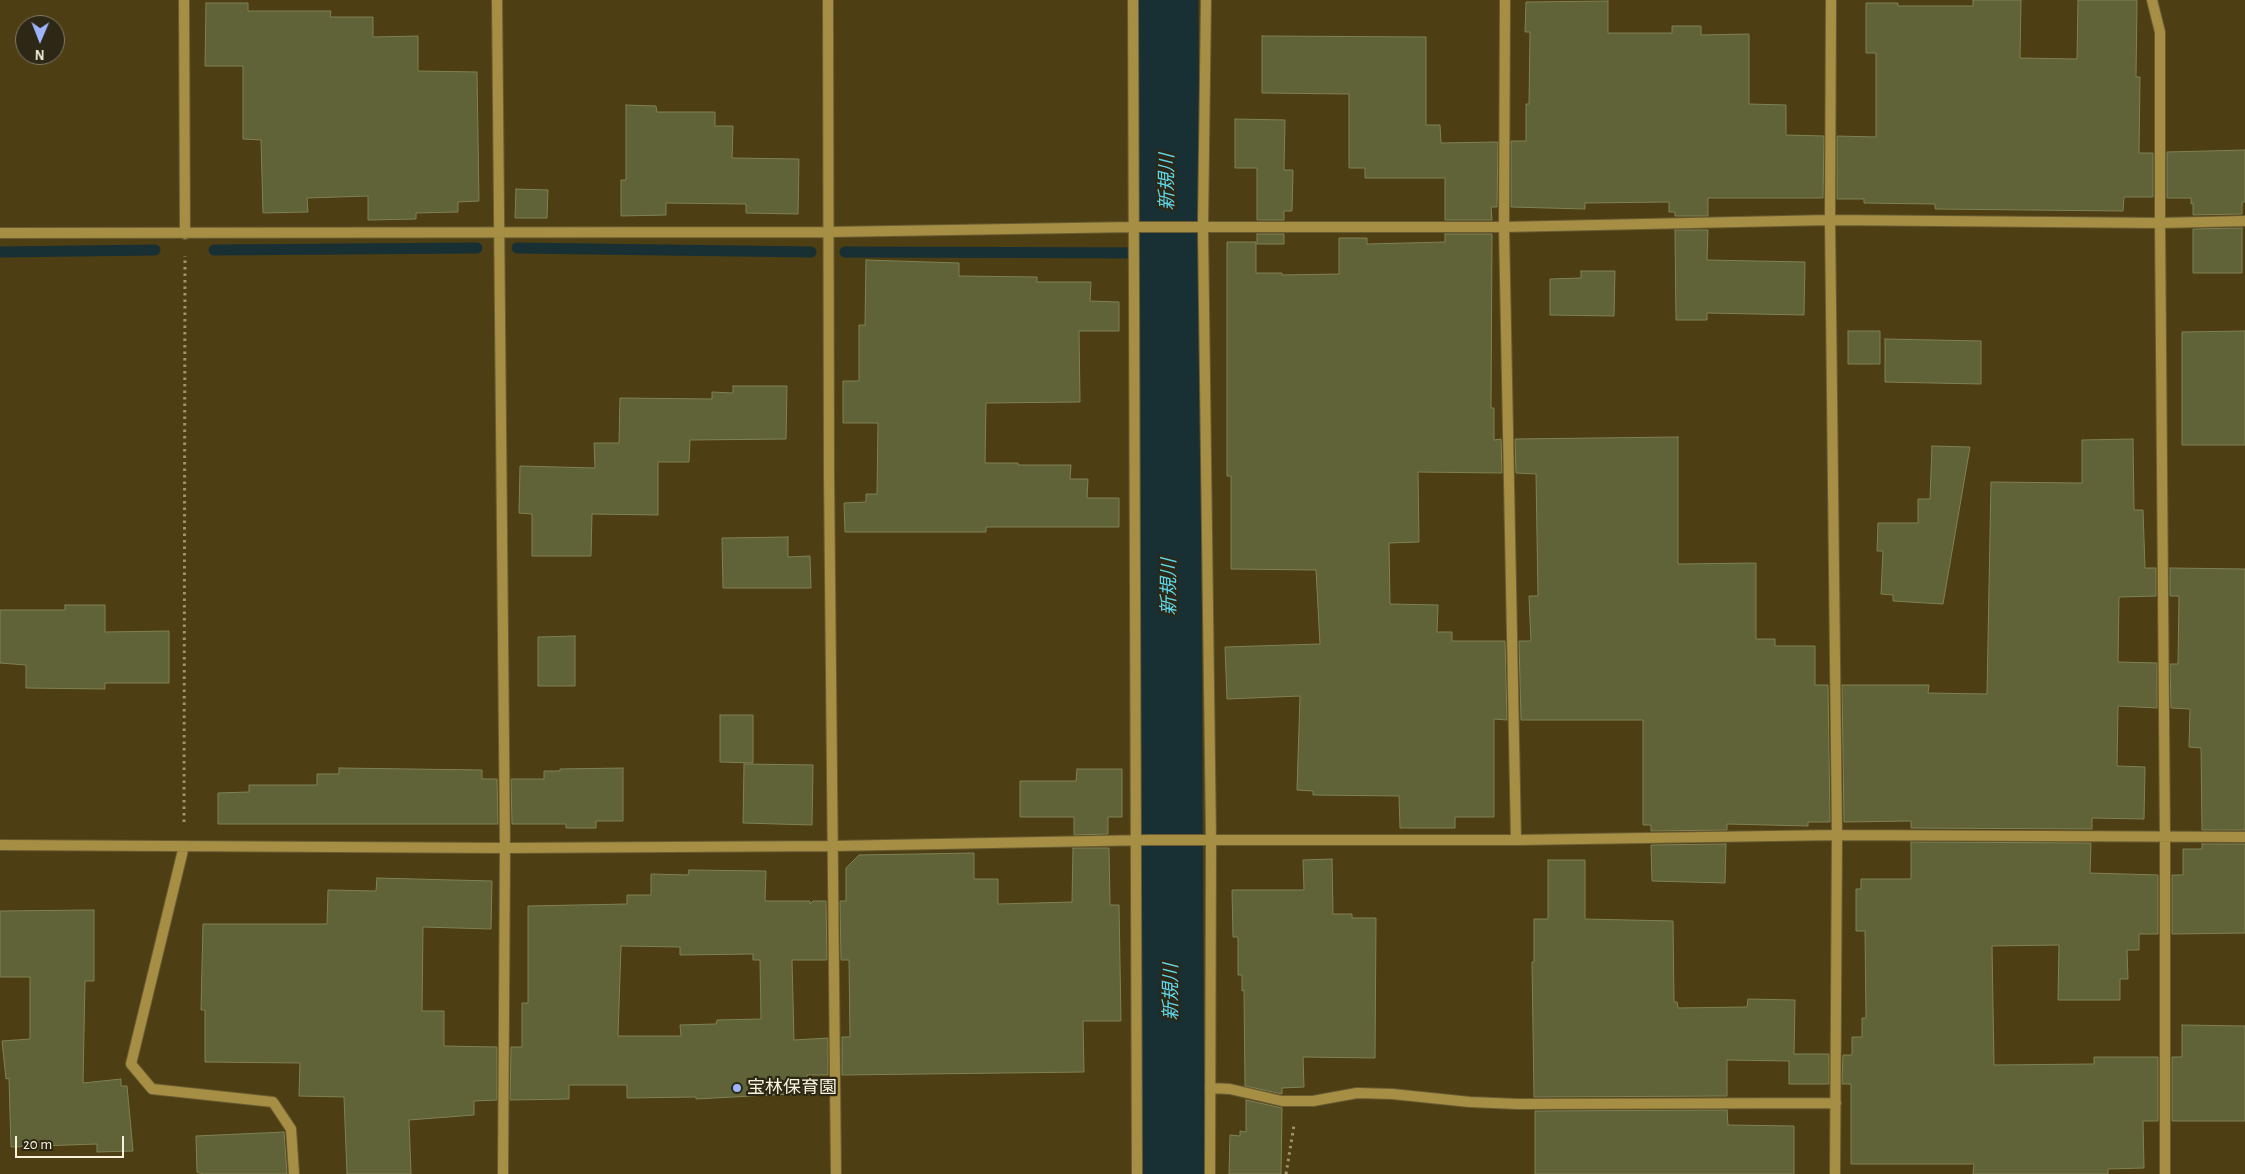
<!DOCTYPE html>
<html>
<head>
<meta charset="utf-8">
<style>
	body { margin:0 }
	#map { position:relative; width:2245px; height:1174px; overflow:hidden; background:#4d3f13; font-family:"Alegreya Sans",sans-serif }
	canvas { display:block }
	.north { position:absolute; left:15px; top:15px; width:50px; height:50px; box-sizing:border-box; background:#2d2715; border:1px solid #7f7864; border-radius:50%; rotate:181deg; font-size:14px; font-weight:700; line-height:20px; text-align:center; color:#f9f2da }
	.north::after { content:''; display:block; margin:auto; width:18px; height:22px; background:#9eb4fd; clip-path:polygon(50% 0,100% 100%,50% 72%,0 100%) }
	.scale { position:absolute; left:15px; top:1136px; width:109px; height:22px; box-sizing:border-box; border:2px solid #f9f2da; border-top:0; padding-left:6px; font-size:15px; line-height:18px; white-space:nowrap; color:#f9f2da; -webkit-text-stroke:4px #2d2715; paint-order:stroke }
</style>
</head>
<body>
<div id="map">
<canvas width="2245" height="1174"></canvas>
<div class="north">N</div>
<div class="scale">20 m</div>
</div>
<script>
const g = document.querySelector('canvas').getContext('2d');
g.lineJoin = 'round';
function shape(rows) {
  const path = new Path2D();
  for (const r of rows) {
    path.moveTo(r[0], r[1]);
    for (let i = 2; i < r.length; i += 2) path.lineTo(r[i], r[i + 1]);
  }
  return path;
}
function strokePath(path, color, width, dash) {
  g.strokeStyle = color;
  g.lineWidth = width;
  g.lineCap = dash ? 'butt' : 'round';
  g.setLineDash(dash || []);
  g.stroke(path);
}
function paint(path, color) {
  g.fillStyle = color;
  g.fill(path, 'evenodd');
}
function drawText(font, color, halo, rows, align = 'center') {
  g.font = font + ' "Alegreya Sans","Noto Sans JP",sans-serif';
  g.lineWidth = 4.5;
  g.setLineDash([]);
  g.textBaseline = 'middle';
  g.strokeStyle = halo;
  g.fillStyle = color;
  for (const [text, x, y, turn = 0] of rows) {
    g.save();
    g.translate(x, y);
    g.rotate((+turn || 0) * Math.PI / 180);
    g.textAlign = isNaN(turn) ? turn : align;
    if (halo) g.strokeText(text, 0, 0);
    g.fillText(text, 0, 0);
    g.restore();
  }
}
strokePath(shape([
	[517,248,811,252],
	[214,250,477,248],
	[0,252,155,250],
	[845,252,1168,253]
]), '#183034', 11);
strokePath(shape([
	[1166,0,1172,1174]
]), '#183034', 65);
const building = shape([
	[1973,0,2021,0,2020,58,2077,59,2078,0,2137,0,2136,77,2140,77,2139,153,2153,153,2153,197,2124,197,2123,211,1935,209,1935,204,1864,203,1864,199,1837,199,1837,136,1876,137,1876,53,1866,53,1866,3,1898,3,1898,6,1973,6,1973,0],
	[1608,1,1608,33,1672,33,1672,26,1701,26,1701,35,1749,34,1749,104,1786,105,1786,135,1824,136,1823,198,1708,198,1708,216,1675,216,1675,212,1669,212,1669,202,1585,203,1585,209,1511,207,1511,141,1526,141,1526,104,1529,104,1530,32,1525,32,1526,2,1608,1],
	[206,3,248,3,248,11,331,11,330,17,373,17,373,37,418,36,418,71,477,72,479,201,458,202,458,212,416,213,416,219,368,220,368,196,307,198,308,212,263,213,261,140,243,139,243,66,205,66,206,3],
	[1262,36,1426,37,1426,125,1440,125,1441,143,1498,142,1497,207,1491,207,1492,220,1445,220,1445,178,1365,178,1365,168,1349,168,1349,94,1262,93,1262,36],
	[626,105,656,106,657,112,715,112,715,126,733,126,732,158,799,159,798,214,746,213,746,204,666,203,666,215,621,216,621,180,626,180,626,105],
	[1235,119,1285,120,1284,170,1293,170,1292,211,1284,211,1284,220,1257,220,1257,168,1235,168,1235,119],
	[2245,150,2245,202,2242,202,2242,214,2193,215,2193,203,2191,204,2191,198,2167,198,2167,152,2245,150],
	[516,189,548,190,547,218,515,218,516,189],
	[2242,228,2242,273,2193,273,2193,229,2242,228],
	[1675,230,1708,230,1707,260,1805,262,1804,315,1707,313,1707,320,1676,320,1675,230],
	[1257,234,1284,234,1284,244,1257,244,1257,234],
	[1445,234,1492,234,1491,408,1494,408,1494,440,1501,439,1502,473,1418,472,1419,542,1389,543,1390,604,1438,605,1437,632,1452,632,1452,641,1505,641,1507,720,1494,719,1494,817,1455,817,1455,828,1400,828,1399,796,1313,795,1313,791,1297,790,1300,696,1227,699,1225,647,1320,644,1316,570,1231,569,1231,476,1227,476,1227,242,1256,242,1256,273,1282,273,1282,275,1339,274,1339,238,1367,238,1367,244,1445,242,1445,234],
	[866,260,959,263,959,276,1037,277,1037,282,1091,282,1090,301,1119,302,1119,331,1079,331,1080,402,986,403,985,463,1018,463,1018,465,1071,465,1070,479,1088,479,1087,498,1119,498,1119,527,986,527,986,532,845,532,844,503,866,502,866,494,877,494,878,423,843,423,843,381,859,381,859,325,865,325,866,260],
	[1581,271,1615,271,1614,316,1550,315,1550,279,1581,278,1581,271],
	[1848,331,1880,331,1880,364,1848,364,1848,331],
	[2245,331,2245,445,2182,445,2182,332,2245,331],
	[1885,339,1981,341,1981,384,1885,382,1885,339],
	[733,386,787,386,786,439,690,440,689,462,658,462,658,515,592,514,591,556,532,556,532,514,519,513,520,466,595,468,594,443,619,443,620,398,712,399,712,392,733,393,733,386],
	[1678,437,1678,564,1756,563,1756,639,1775,639,1775,646,1815,646,1815,685,1828,685,1830,822,1808,822,1808,826,1727,824,1727,830,1651,831,1651,825,1643,825,1643,720,1521,720,1519,641,1531,641,1529,596,1538,596,1536,474,1516,473,1515,439,1678,437],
	[2133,439,2134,510,2143,510,2145,568,2156,568,2156,596,2119,597,2118,662,2157,663,2157,708,2118,706,2117,766,2145,767,2144,819,2092,818,2092,829,1911,828,1911,821,1844,822,1842,685,1929,685,1928,693,1987,694,1991,482,2082,483,2082,440,2133,439],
	[1932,446,1970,447,1943,604,1893,601,1893,595,1881,594,1883,551,1877,551,1878,523,1918,523,1918,499,1930,499,1932,446],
	[788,537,788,557,810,556,811,588,723,588,722,538,788,537],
	[2170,568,2245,569,2245,830,2202,830,2201,748,2189,747,2190,709,2171,708,2170,664,2178,664,2179,596,2170,596,2170,568],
	[65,605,105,605,105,632,169,631,169,683,105,683,105,689,26,688,26,665,0,663,0,610,65,610,65,605],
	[575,636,575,686,538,686,538,637,575,636],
	[720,715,753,715,753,763,720,762,720,715],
	[744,764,813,765,812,825,743,823,744,764],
	[339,768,482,770,482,779,497,779,498,824,218,824,218,793,249,792,249,785,317,785,317,774,339,774,339,768],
	[623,768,623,821,596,821,596,828,566,828,566,824,512,824,511,779,544,779,544,771,560,771,560,769,623,768],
	[1077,769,1122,769,1122,817,1108,817,1108,834,1074,835,1074,817,1020,817,1020,781,1076,781,1077,769],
	[1911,842,2091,843,2090,873,2158,875,2158,934,2139,934,2139,950,2127,950,2128,979,2120,979,2120,1000,2058,1000,2059,945,1992,946,1994,1065,2094,1064,2094,1057,2158,1057,2158,1121,2143,1121,2144,1168,2108,1169,2108,1174,1973,1174,1974,1164,1851,1164,1851,1084,1842,1084,1843,1055,1852,1055,1852,1037,1862,1037,1862,1018,1866,1018,1865,931,1856,931,1856,889,1861,889,1861,879,1911,879,1911,842],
	[1726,844,1725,883,1652,881,1651,845,1726,844],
	[2202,844,2245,844,2245,933,2172,934,2172,875,2183,875,2183,849,2202,849,2202,844],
	[1073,848,1109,848,1110,905,1119,905,1121,1021,1083,1021,1084,1072,842,1075,842,1037,850,1037,849,960,841,960,840,901,846,901,846,868,859,855,974,853,974,879,998,879,998,904,1072,902,1073,848],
	[1332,859,1333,914,1352,914,1352,918,1376,918,1375,1058,1303,1057,1304,1087,1282,1088,1282,1094,1245,1086,1244,990,1242,991,1242,975,1238,975,1238,937,1233,937,1232,890,1304,890,1303,860,1332,859],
	[1548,860,1585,860,1585,919,1673,921,1674,1002,1677,1002,1678,1008,1747,1007,1748,999,1795,1000,1794,1054,1829,1054,1829,1084,1789,1084,1789,1061,1727,1060,1727,1096,1534,1097,1532,962,1534,962,1534,919,1548,919,1548,860],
	[689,870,766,871,765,901,810,901,810,904,813,901,826,901,827,960,792,960,794,1040,828,1038,828,1075,807,1075,808,1093,696,1099,696,1097,627,1098,627,1085,569,1085,569,1099,510,1100,511,1047,522,1047,522,1003,528,1003,528,906,627,904,627,895,651,895,651,874,688,875,689,870],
	[621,946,680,947,680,955,753,954,753,960,760,960,761,1019,717,1020,716,1024,680,1025,681,1036,618,1036,621,946],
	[377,878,492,881,491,929,423,927,422,1011,444,1011,444,1046,497,1047,497,1100,474,1101,474,1115,409,1120,411,1174,347,1174,344,1097,299,1096,300,1063,205,1062,205,1010,201,1010,203,924,327,924,328,890,376,891,377,878],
	[94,910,94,981,85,981,83,1083,121,1079,121,1086,127,1086,133,1151,97,1152,97,1144,11,1147,9,1078,6,1079,2,1041,30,1039,30,977,0,977,0,911,94,910],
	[2182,1025,2245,1026,2245,1121,2172,1121,2172,1057,2182,1057,2182,1025],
	[1246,1100,1282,1108,1281,1174,1229,1174,1230,1135,1240,1136,1240,1131,1246,1132,1246,1100],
	[1727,1110,1728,1125,1794,1126,1794,1174,1535,1174,1535,1111,1727,1110],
	[284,1132,287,1174,203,1174,197,1172,196,1136,284,1132]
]);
paint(building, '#606237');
strokePath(building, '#7f8155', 1);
const minor = shape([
	[184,0,185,234],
	[497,0,505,848,503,1174],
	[828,0,829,475,836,1174],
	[1133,0,1137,1174],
	[1206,0,1203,227,1211,840,1210,1174],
	[1505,0,1504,227,1516,840],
	[1831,0,1830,220,1837,835,1835,1174],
	[2152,0,2160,32,2160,223,2165,837,2165,1174],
	[0,233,829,232,1133,227,1504,227,1830,220,2160,223,2245,221],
	[0,845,505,848,833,846,1149,840,1516,840,1837,835,2245,837],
	[184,846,131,1064,152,1089,273,1102,291,1129,294,1174],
	[1210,1088,1230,1089,1282,1101,1313,1101,1357,1093,1392,1094,1470,1102,1518,1104,1836,1103]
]);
strokePath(minor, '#695c33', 12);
strokePath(shape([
	[184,822,185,256],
	[1286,1174,1294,1125]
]), '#9f9472', 3, [2.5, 4]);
strokePath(minor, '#a68e44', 10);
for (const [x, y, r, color] of [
	[737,1088,5,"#9eb4fd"]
]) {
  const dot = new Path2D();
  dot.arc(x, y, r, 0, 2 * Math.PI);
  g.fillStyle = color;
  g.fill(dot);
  strokePath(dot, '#2d2715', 2);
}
drawText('18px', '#f9f2da', '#2d2715', [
	["宝林保育園",747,1088]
], 'left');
drawText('italic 19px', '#5bd5eb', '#2d2715', [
	["新規川",1167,182,-90],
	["新規川",1169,587,-90],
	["新規川",1171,992,-90]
]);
</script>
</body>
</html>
